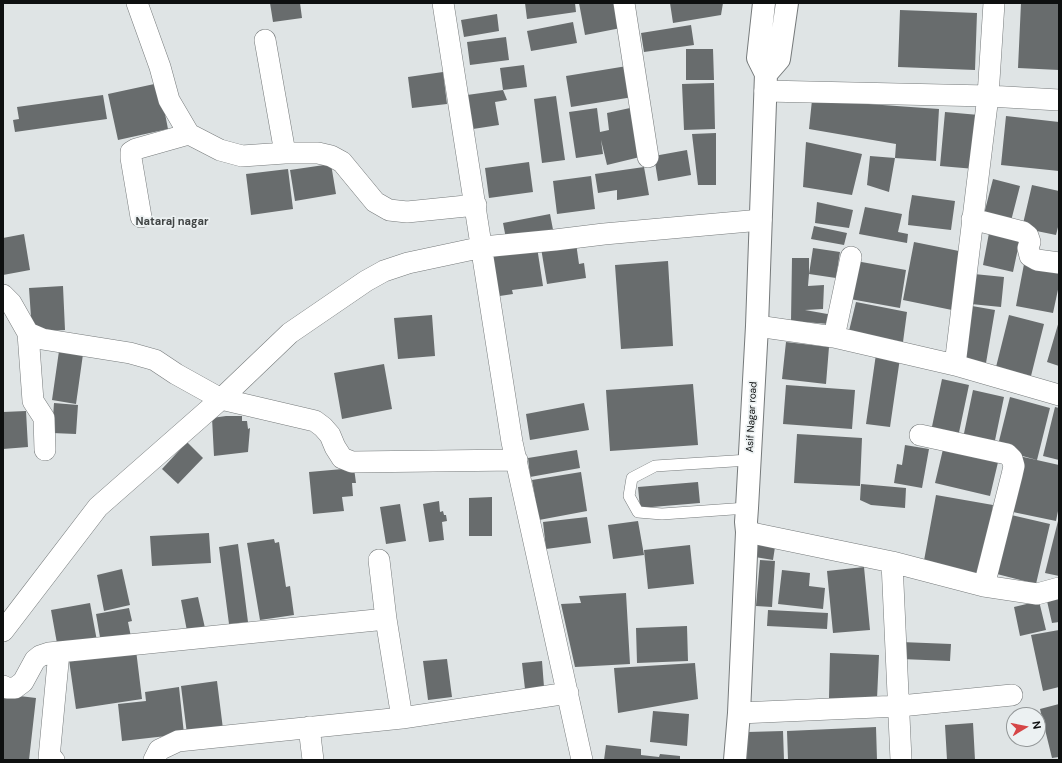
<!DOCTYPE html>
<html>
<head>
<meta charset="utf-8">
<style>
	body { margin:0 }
	#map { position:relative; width:1062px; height:763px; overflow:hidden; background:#dfe4e5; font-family:"DM Sans",sans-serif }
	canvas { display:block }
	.frame { position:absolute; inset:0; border:4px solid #0e1010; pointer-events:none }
	.north { position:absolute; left:1006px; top:707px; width:40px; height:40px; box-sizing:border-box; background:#ecf1f2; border:1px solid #939798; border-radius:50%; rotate:80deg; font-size:11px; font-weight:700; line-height:16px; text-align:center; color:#0e1010 }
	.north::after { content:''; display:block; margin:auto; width:14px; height:18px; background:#d64647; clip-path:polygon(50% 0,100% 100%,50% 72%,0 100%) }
</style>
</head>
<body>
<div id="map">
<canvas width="1062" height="763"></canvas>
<div class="frame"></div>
<div class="north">N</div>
</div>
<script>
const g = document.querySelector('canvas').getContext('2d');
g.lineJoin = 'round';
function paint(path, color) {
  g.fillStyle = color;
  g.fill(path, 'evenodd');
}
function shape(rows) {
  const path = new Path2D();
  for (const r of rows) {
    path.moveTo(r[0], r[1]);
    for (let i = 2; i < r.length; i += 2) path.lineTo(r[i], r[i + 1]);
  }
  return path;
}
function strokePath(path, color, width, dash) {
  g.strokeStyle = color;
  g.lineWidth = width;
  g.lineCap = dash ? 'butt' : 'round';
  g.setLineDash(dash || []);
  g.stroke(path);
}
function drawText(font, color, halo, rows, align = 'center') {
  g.font = font + ' "DM Sans",sans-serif';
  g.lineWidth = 3.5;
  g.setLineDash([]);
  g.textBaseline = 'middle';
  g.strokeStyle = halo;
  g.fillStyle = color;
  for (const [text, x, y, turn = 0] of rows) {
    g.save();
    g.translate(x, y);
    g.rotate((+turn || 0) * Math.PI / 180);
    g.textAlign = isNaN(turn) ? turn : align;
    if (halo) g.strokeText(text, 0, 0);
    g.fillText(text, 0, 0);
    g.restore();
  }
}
paint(shape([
	[270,3,300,3,302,18,273,22],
	[525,3,575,3,576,12,527,19],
	[579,3,621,3,626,27,585,35],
	[670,3,723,3,721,15,673,23],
	[1021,3,1059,4,1059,70,1018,68],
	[900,10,977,13,975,70,898,67],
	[497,14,499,31,464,37,461,20],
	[573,22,577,43,531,51,527,31],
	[691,25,694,45,644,52,641,33],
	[506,37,509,60,470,65,467,42],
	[686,49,713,49,714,80,686,80],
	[524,65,527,87,503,90,500,68],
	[627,66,633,97,571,107,566,76],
	[443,72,447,104,412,108,408,77],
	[159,83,168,129,118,140,108,94],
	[714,83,715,129,684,130,682,84],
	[503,90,507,100,495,102,499,125,473,129,467,95],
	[103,95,107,119,15,132,13,120,19,119,17,107],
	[556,96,565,160,542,163,534,99],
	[812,100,939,109,936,161,895,158,896,144,809,129],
	[597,108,600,132,609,130,607,113,630,108,640,157,607,165,601,140,603,154,576,158,569,112],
	[945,112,979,115,975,169,940,166],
	[1006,116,1059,122,1059,171,1001,165],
	[716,133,716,185,698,185,692,134],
	[806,142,862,154,852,195,803,187],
	[687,150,691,175,658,181,654,156],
	[870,156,895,158,889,192,867,185],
	[529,162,533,192,489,198,485,168],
	[331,164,336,194,295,201,290,170],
	[644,167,649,195,617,200,617,190,598,193,595,174],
	[288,169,293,209,251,215,246,174],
	[591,176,595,209,557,214,553,181],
	[993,179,1020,186,1011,221,984,214],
	[1032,185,1059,191,1059,223,1056,235,1022,228],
	[912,195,955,201,951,230,908,225,909,212],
	[817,202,853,210,849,228,815,223],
	[865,207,902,214,898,232,908,234,907,243,859,234],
	[550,214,555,240,537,247,543,286,512,290,513,294,493,297,487,254,508,249,503,223],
	[814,226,847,233,844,245,811,239],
	[989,233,1020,239,1013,272,983,265],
	[24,234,30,270,3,275,3,238],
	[914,242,964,252,952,310,903,300],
	[576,243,579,264,584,263,586,278,547,284,541,248],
	[813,248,840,252,836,278,809,274,808,286,824,285,823,309,805,310,833,315,829,324,791,321,792,258,809,258,809,274],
	[668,261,673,346,621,349,615,265],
	[856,261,906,270,900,308,850,299],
	[1024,264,1059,272,1059,285,1053,313,1016,306],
	[974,274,1004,277,1001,307,971,304],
	[63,286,65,330,32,332,29,288],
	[856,302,907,312,903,342,849,331],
	[972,306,995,310,986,363,963,359],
	[432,315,435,356,398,359,394,318],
	[1009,315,1044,324,1031,376,996,367],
	[1059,321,1059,366,1047,362],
	[786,342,829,347,826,384,782,379],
	[60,344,84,347,76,404,52,400],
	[876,354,900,358,890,427,866,424],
	[384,364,392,409,342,419,334,373],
	[942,379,969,385,957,442,930,436],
	[693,384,698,445,610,451,606,390],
	[786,385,855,390,852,429,783,424],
	[973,390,1004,397,993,450,962,443],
	[1010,397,1050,408,1037,460,997,449],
	[54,403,78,405,76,434,52,433],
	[584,403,589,430,530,440,526,414],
	[1055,407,1059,408,1059,460,1043,456],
	[26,411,28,447,3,449,3,412],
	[226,416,242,416,242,421,247,421,248,429,250,428,248,452,214,456,212,418],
	[797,434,862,438,860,486,794,483],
	[187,442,203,458,178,484,162,469],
	[905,445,929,449,922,488,894,483,897,464,902,465],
	[944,445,999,458,990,496,935,483],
	[577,450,580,468,530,477,528,458],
	[1019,456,1059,465,1059,506,1056,521,1008,511],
	[354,468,356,483,352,483,353,496,342,497,344,511,313,514,309,472],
	[581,472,587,511,539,520,532,480],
	[698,482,700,503,640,508,638,487],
	[861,484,906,488,905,508,871,505,860,500],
	[936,495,993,505,981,577,923,566],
	[492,497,492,536,469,536,469,498],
	[439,501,440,512,443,511,444,515,446,515,447,521,442,522,444,540,429,542,423,504],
	[400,504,406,541,386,544,380,507],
	[1007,514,1050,524,1036,584,993,573],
	[587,517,591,543,546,549,543,522],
	[638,521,644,555,613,559,608,525],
	[1058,521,1059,521,1059,576,1045,573],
	[209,533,211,563,152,566,150,536],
	[274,539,275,543,279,542,286,587,290,586,294,615,260,620,247,543],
	[238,544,248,622,229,624,219,547],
	[757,544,775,547,773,560,755,557],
	[690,545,694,584,648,589,644,550],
	[760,560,775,561,772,607,756,606],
	[864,567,870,630,833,633,827,571],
	[122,569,130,605,104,611,97,575],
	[782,570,810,573,809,586,825,588,823,609,778,604],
	[626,593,630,664,575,667,561,604,581,603,579,596],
	[198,597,205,628,187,631,181,600],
	[1059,599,1059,622,1052,623,1047,601],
	[1039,601,1046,630,1020,636,1014,607],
	[90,603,97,641,58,649,51,610],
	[129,608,132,621,128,622,131,637,101,643,96,614],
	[768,610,828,613,827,629,767,626],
	[687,626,688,661,637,663,636,628],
	[1059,630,1059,687,1043,691,1031,635],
	[901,642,951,644,950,661,901,659],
	[136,650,142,699,76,709,69,660],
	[830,653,879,655,877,699,829,698],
	[447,659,452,697,428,700,423,661],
	[542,661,544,687,525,689,522,663],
	[695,663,698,699,618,713,614,668],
	[217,681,223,729,187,734,181,686],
	[179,687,184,734,122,741,118,704,146,701,145,692],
	[3,694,36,698,29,760,3,760],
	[1059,704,1059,757,1052,758,1040,709],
	[653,711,689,714,687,746,650,742],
	[973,723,975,760,947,760,945,725],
	[876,727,877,760,788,760,787,731],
	[783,731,784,760,746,760,748,732],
	[606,745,641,749,641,755,659,757,660,754,680,756,680,760,604,760]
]), '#686c6d');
const lane = shape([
	[747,508,662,514,638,512,629,496,632,478,655,466,749,460]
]);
const street = shape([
	[137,3,160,67,169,100,189,134,220,150,242,156,285,153,318,153,331,156,342,162,375,202,389,210,407,212,476,205],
	[443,3,512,442,582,760],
	[624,3,648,157],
	[265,40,285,153],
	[765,91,988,96,1059,100],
	[141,217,131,158,131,152,136,149,189,134],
	[972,219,1023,232,1028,236,1030,242,1028,248,1030,256,1037,260,1059,263],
	[3,295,11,303,28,333,33,401,44,418,45,450],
	[757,326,834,337,955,365,1059,395],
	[28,333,42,339,130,353,155,360,176,374,221,399,315,421,323,427,330,435,335,447,342,458,352,462,517,460],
	[834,337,851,257],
	[955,365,988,96,994,3],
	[920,435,1007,454,1012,459,1014,466,1012,475,984,586],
	[747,532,892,562,984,586,1037,594,1059,588],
	[379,560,386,619,402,718],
	[892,562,901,760],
	[3,631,98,507,221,399,290,333,366,281,384,271,408,263,483,247,555,240,604,234,761,220],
	[3,686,7,688,15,688,23,682,35,660,40,656,49,653,386,619],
	[739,713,900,706,1012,695],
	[309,727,313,760],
	[54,760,49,758,59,652],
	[154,760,159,750,178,741,402,718,568,693]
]);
const secondary = shape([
	[766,74,779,59,787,3],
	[735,760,739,713,747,532,746,522,747,508,757,326,766,74,758,58,764,3]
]);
strokePath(lane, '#767a7b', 12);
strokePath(street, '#767a7b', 22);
strokePath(secondary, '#767a7b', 24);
strokePath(lane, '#fff', 11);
strokePath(street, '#fff', 21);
strokePath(secondary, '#fff', 22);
drawText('10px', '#0e1010', '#ecf1f2', [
	["Asif Nagar road",752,417,-87]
]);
drawText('bold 11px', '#404444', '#ecf1f2', [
	["Nataraj nagar",172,222]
]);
</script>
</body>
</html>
